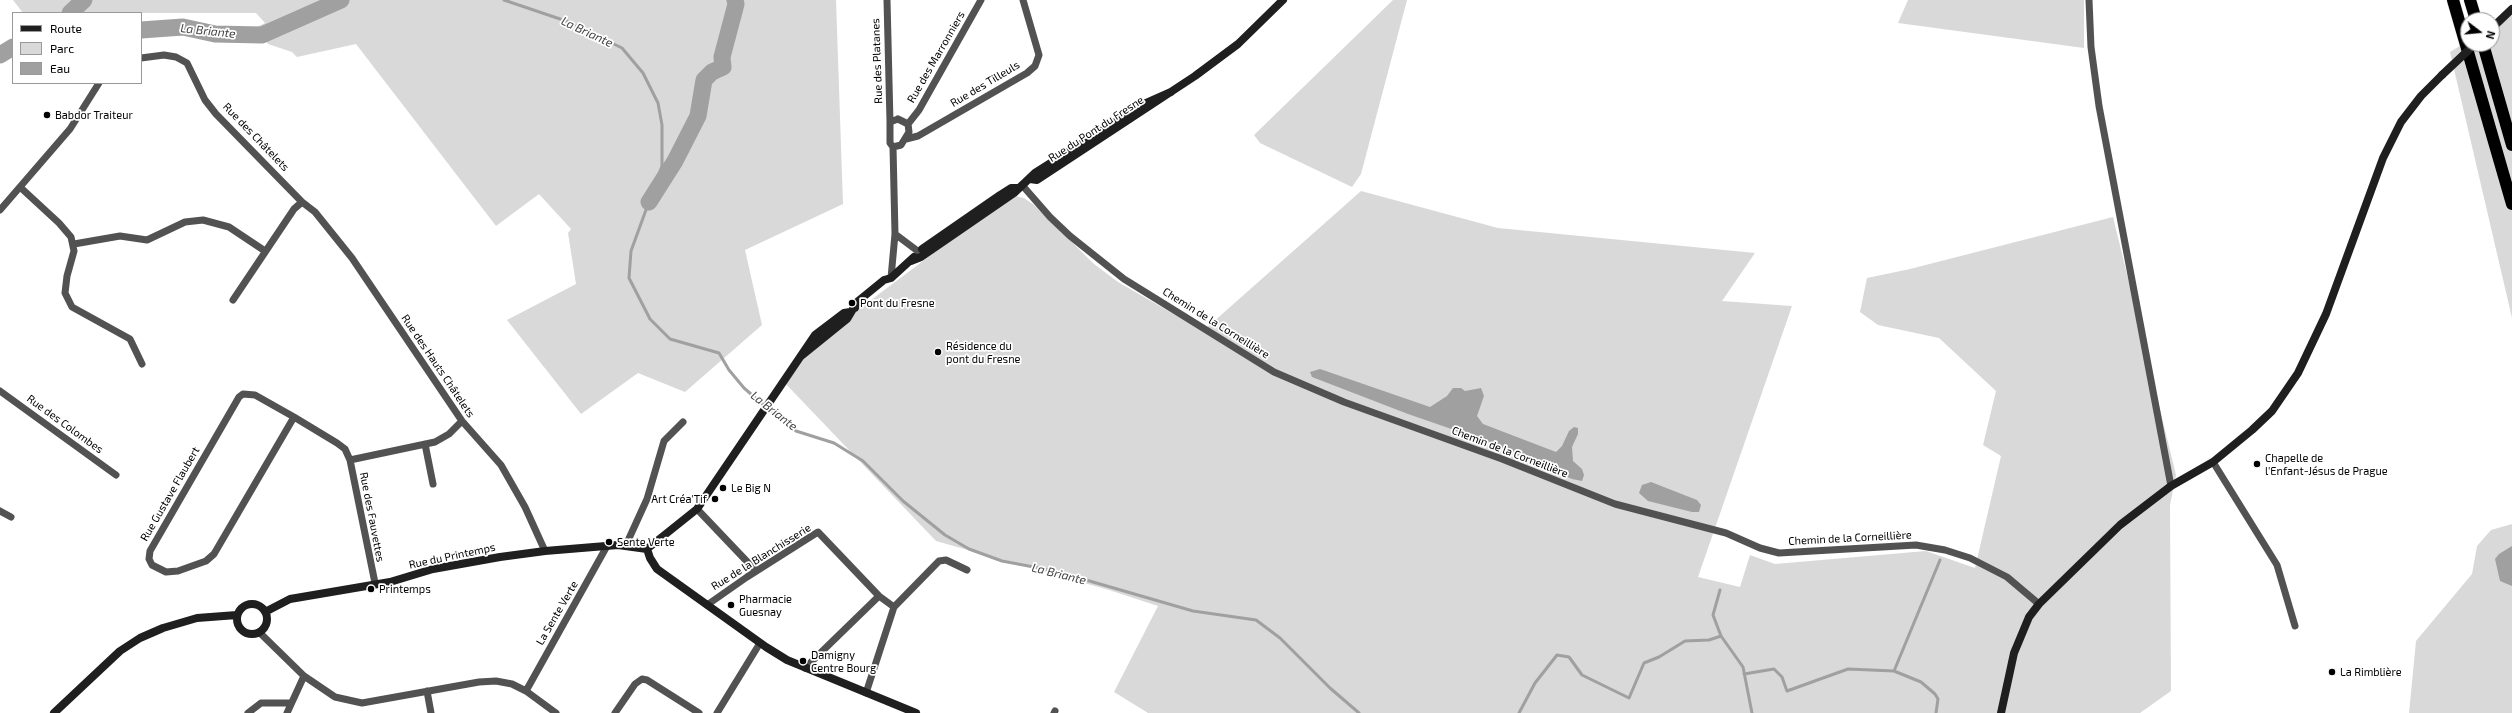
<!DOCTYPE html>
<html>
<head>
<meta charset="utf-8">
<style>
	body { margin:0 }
	#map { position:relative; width:2512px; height:713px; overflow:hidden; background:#fff; font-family:"Exo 2",sans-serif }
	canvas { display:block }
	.legend { position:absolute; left:12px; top:12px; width:130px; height:72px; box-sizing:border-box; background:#fff; border:1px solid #999; margin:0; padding:5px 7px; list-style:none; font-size:12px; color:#000 }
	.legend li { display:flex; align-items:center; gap:8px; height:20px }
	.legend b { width:20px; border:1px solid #999 }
	.north { position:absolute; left:2460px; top:12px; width:40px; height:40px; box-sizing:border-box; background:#fff; border:1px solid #999; border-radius:50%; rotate:106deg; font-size:11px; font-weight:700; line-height:16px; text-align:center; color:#000 }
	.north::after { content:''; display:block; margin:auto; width:14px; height:18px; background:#000; clip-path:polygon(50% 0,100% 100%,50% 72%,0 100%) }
</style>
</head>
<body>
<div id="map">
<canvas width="2512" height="713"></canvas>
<ul class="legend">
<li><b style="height:5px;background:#1f1f1f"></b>Route</li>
<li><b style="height:11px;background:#d9d9d9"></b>Parc</li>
<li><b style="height:11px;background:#a0a0a0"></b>Eau</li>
</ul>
<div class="north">N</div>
</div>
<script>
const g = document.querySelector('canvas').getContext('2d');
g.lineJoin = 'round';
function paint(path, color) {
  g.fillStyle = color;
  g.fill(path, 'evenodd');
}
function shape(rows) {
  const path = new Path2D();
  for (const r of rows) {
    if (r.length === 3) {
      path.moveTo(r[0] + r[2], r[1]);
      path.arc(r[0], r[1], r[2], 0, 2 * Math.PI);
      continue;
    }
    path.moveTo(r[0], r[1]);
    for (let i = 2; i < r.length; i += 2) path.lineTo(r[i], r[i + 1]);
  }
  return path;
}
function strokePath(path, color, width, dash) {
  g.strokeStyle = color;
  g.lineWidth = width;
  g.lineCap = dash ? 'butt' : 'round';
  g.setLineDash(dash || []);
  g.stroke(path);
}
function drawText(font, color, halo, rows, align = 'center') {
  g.font = font + ' "Exo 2",sans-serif';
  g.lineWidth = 3.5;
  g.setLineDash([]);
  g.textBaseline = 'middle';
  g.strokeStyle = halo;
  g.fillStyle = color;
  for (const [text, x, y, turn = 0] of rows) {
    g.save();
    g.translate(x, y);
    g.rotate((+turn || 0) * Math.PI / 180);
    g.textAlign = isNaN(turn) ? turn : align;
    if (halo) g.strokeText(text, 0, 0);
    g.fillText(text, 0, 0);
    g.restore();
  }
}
paint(shape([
	[13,0,836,0,843,204,745,250,762,325,685,392,638,373,581,414,507,320,576,284,568,233,571,229,539,194,496,226,356,44,297,57,292,52,268,44,257,27,265,23,256,13,23,13],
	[1393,0,1407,0,1361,174,1352,187,1260,143,1254,135],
	[1908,0,2084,0,2084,48,1898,23],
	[2512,15,2512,318,2450,52,2468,41,2468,44,2492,44,2492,27],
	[1361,191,1498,228,1755,253,1722,301,1792,306,1698,577,1740,587,1750,555,1775,564,1926,551,1975,568,2001,456,1983,445,1996,391,1939,338,1878,325,1860,312,1867,278,1910,269,2113,217,2176,475,2170,505,2171,691,2140,713,1148,713,1114,692,1158,606,1109,590,936,541,783,381,823,336,943,246,1015,196,1024,198,1034,205,1094,264,1118,282,1203,331],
	[2512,524,2512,713,2409,713,2416,641,2472,574,2477,546,2491,530]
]), '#d9d9d9');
paint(shape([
	[1320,369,1430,407,1447,396,1453,388,1461,388,1465,391,1481,388,1484,396,1477,416,1483,424,1556,452,1562,446,1569,431,1574,427,1578,428,1578,434,1572,447,1573,461,1582,469,1584,475,1582,481,1572,479,1492,443,1408,414,1312,377,1310,372],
	[1651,482,1697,500,1701,505,1699,512,1692,512,1648,501,1639,493,1642,485],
	[2512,546,2512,586,2500,581,2495,559,2499,554]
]), '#a0a0a0');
strokePath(shape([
	[504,0,569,22,622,48,643,73,658,103,662,125,662,166,631,251,629,278,650,319,670,339,719,353,729,370,744,388,774,414,796,431,834,443,863,461,903,501,945,535,969,549,1002,561,1055,571,1193,611,1256,620,1280,638,1330,688,1359,713],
	[1721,636,1743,667,1752,713],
	[1894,671,1940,560],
	[1744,674,1774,669,1782,677,1787,691,1848,669,1894,671,1921,682,1935,694,1938,699,1936,713],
	[1519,713,1535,683,1557,655,1569,657,1582,675,1629,698,1644,663,1659,657,1685,641,1709,640,1721,636,1713,615,1720,590]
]), '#a0a0a0', 3);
strokePath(shape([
	[70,13,84,0],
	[141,30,183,27,215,34,262,35,341,0],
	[0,55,13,47],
	[649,202,675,161,698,116,704,80,712,72,723,67,722,57,736,4,735,0]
]), '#a0a0a0', 17);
const highway = shape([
	[2453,0,2512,204],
	[2470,0,2476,20],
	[2483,44,2512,145]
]);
strokePath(highway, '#dbdbdb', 13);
strokePath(shape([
	[887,0,890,122],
	[2089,0,2091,47,2099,106,2171,486],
	[141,58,164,55,176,57,187,63,205,100,216,114,302,202],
	[898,119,908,124,909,132,901,145,893,147,890,143,890,122,898,119],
	[908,124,919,110,981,0],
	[906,139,918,136,1027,73,1035,66,1039,55,1023,0],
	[1022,185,1050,217,1070,236,1124,279,1274,372,1344,402,1502,459,1615,504,1726,533,1760,548,1779,553,1916,545,1945,550,1970,558,2007,577,2039,604],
	[20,187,59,223,71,237,74,251,67,276,65,293,72,307,130,339,142,364],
	[302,202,315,212,352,258,462,421,501,465,525,507,545,551],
	[0,210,70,129,99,83],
	[895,234,919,252],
	[74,244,120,236,147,240,185,222,203,220,229,227,265,251],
	[891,278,895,234,893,147],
	[233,300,294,209,302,202],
	[0,391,116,475],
	[294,417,214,554,206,561,178,571,166,572,152,565,149,559,150,551,239,397,243,394,255,395,294,417,337,443,345,449,350,460],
	[425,444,433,484],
	[2213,462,2277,565,2295,626],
	[697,509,756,571],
	[0,511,11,517],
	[626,545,647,499,664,441,683,422],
	[375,583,350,460,435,442,449,434,462,421],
	[707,605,747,577,818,532,879,596,894,607,866,693],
	[894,607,939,561,946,560,967,570],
	[259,632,304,676,335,697,362,703,479,682,496,681,512,684,526,691,556,713],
	[805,668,879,596],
	[427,691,431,713],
	[526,691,607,546],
	[248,713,261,703,290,703],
	[287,713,304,676],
	[615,713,635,684,642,679,647,680,699,713],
	[717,713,760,643],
	[1054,713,1055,711]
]), '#525252', 7);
strokePath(shape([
	[2492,28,2512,9],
	[1030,179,1037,180,1195,76,1238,44,1283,0],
	[922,249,1000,195,1011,188,1017,188],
	[911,261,921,257,1014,193,1035,173,1144,104,1171,92],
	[855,308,857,302,884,280,891,278,914,257],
	[800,357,847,319,853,309],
	[647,549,650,558,657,569,766,647,787,660,916,713],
	[647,549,697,509,815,335,844,313,850,312],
	[252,619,15],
	[265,612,290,599,390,582,433,569,500,557,545,551,618,545,647,549],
	[54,713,120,651,140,638,163,628,197,618,237,615],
	[2001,713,2014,653,2029,617,2039,604,2120,525,2171,486,2213,462,2252,430,2272,411,2298,373,2326,314,2383,158,2401,122,2421,96,2442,75]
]), '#1f1f1f', 8);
strokePath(highway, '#000', 12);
strokePath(shape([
	[2442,75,2475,44]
]), '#1f1f1f', 8);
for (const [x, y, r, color] of [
	[47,115,4,"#000"],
	[852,303,4,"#000"],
	[938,352,4,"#000"],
	[2257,464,4,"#000"],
	[723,488,4,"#000"],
	[715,499,4,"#000"],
	[609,542,4,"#000"],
	[371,589,4,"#000"],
	[731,605,4,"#000"],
	[803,661,4,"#000"],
	[2332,672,4,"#000"]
]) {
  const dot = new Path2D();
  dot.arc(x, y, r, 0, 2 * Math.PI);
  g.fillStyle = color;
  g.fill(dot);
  strokePath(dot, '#fff', 1.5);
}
drawText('11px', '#000', '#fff', [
	["Rue des Marronniers",936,57,-60],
	["Rue des Platanes",877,61,-92],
	["Rue des Tilleuls",985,84,-31],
	["Rue du Pont du Fresne",1096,129,-33],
	["Rue des Châtelets",256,137,46],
	["Chemin de la Corneillière",1216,323,32],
	["Rue des Hauts Châtelets",438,366,56],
	["Rue des Colombes",65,424,36],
	["Chemin de la Corneillière",1510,452,21],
	["Rue Gustave Flaubert",170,494,-60],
	["Rue des Fauvettes",372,517,79],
	["Chemin de la Corneillière",1850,538,-3],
	["Rue du Printemps",452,556,-12],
	["Rue de la Blanchisserie",761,557,-32],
	["La Sente Verte",557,613,-60]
]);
drawText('11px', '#000', '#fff', [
	["Babdor Traiteur",55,115],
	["Pont du Fresne",860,303],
	["Résidence du",946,346],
	["pont du Fresne",946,359],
	["Chapelle de",2265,458],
	["l'Enfant-Jésus de Prague",2265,471],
	["Le Big N",731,488],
	["Art Créa'Tif",707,499,"right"],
	["Sente Verte",617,542],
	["Printemps",379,589],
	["Pharmacie",739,599],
	["Guesnay",739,612],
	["Damigny",811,655],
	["Centre Bourg",811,668],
	["La Rimblière",2340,672]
], 'left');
drawText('italic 12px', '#414141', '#fff', [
	["La Briante",208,31,6],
	["La Briante",587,32,25],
	["La Briante",774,411,38],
	["La Briante",1059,574,14]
]);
</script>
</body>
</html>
